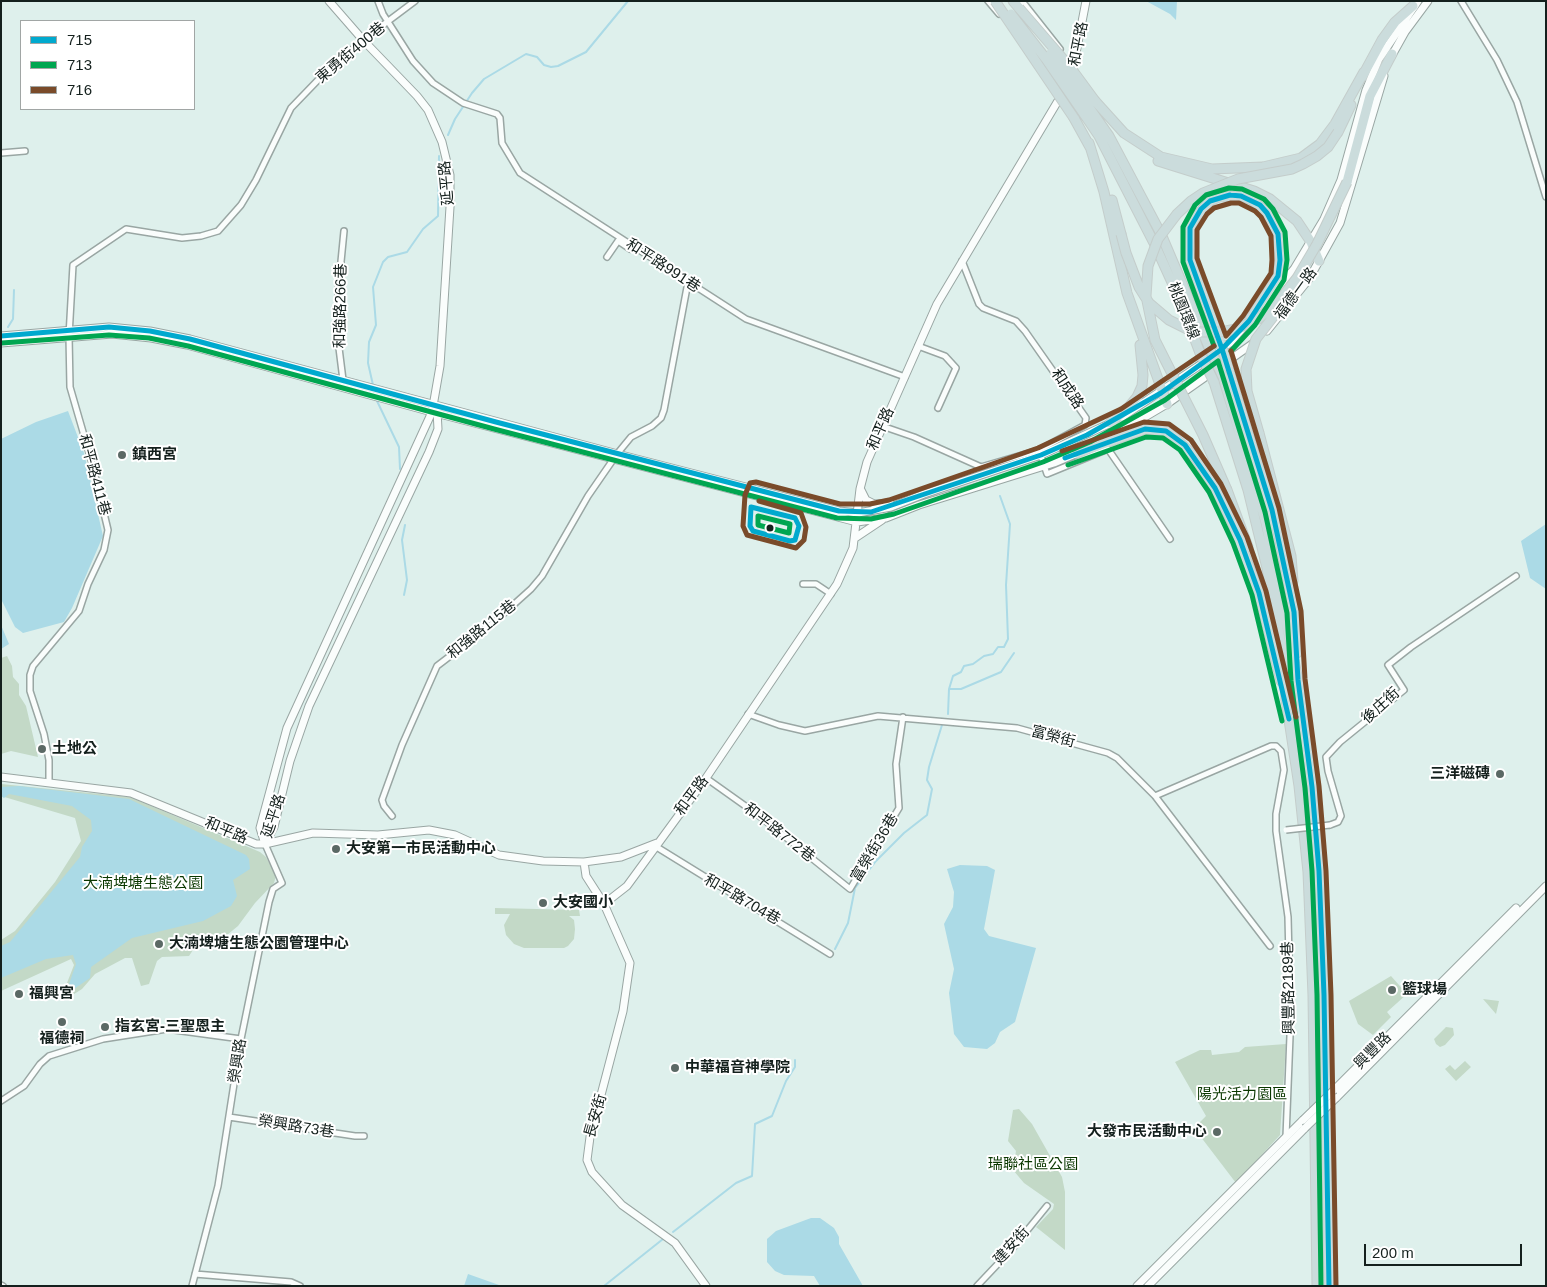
<!DOCTYPE html>
<html>
<head>
<meta charset="utf-8">
<style>
	body { margin:0 }
	#map { position:relative; width:1547px; height:1287px; overflow:hidden; background:#def0ec; font-family:Arial,sans-serif }
	canvas { display:block }
	.frame { position:absolute; inset:0; border:2px solid #14201d; pointer-events:none }
	.legend { position:absolute; left:20px; top:20px; width:175px; height:90px; box-sizing:border-box; background:#fff; border:1px solid #a1a6a5; margin:0; padding:6px 9px; list-style:none; font-size:15px; color:#14201d }
	.legend li { display:flex; align-items:center; gap:10px; height:25px }
	.legend b { width:25px; border:1px solid #a1a6a5 }
	.scale { position:absolute; left:1364px; top:1244px; width:158px; height:22px; box-sizing:border-box; border:2px solid #14201d; border-top:0; padding-left:6px; font-size:15px; line-height:18px; white-space:nowrap; color:#14201d; -webkit-text-stroke:4px #fff; paint-order:stroke }
</style>
</head>
<body>
<div id="map">
<canvas width="1547" height="1287"></canvas>
<div class="frame"></div>
<ul class="legend">
<li><b style="height:6px;background:#00a9ce"></b>715</li>
<li><b style="height:6px;background:#00a651"></b>713</li>
<li><b style="height:6px;background:#7a4b2a"></b>716</li>
</ul>
<div class="scale">200 m</div>
</div>
<script>
const g = document.querySelector('canvas').getContext('2d');
g.lineJoin = 'round';
function paint(path, color) {
  g.fillStyle = color;
  g.fill(path, 'evenodd');
}
function shape(rows) {
  const path = new Path2D();
  for (const r of rows) {
    path.moveTo(r[0], r[1]);
    for (let i = 2; i < r.length; i += 2) path.lineTo(r[i], r[i + 1]);
  }
  return path;
}
function strokePath(path, color, width, dash) {
  g.strokeStyle = color;
  g.lineWidth = width;
  g.lineCap = dash ? 'butt' : 'round';
  g.setLineDash(dash || []);
  g.stroke(path);
}
function drawText(font, color, halo, rows, align = 'center') {
  g.font = font + ' Arial,"Noto Sans TC",sans-serif';
  g.lineWidth = 4;
  g.setLineDash([]);
  g.textBaseline = 'middle';
  g.strokeStyle = halo;
  g.fillStyle = color;
  for (const [text, x, y, turn = 0] of rows) {
    g.save();
    g.translate(x, y);
    g.rotate((+turn || 0) * Math.PI / 180);
    g.textAlign = isNaN(turn) ? turn : align;
    if (halo) g.strokeText(text, 0, 0);
    g.fillText(text, 0, 0);
    g.restore();
  }
}
paint(shape([
	[7,656,12,666,13,677,19,684,19,695,26,706,38,757,11,751,1,754,1,658],
	[1,784,130,797,260,852,266,857,276,876,274,883,255,903,238,926,216,944,193,950,189,956,162,957,157,961,149,984,141,986,132,958,125,958,95,974,82,989,71,996,64,994,58,991,67,983,74,965,71,959,1,991,1,940,15,931,55,882,81,841,75,818,1,796],
	[495,908,579,910,580,916,569,916,574,920,575,929,574,939,568,946,564,948,524,948,514,944,506,935,504,925,510,914,495,914],
	[1391,976,1407,994,1387,1012,1391,1017,1373,1035,1358,1024,1349,1001],
	[1483,999,1499,1001,1496,1014],
	[1446,1027,1453,1028,1454,1035,1445,1045,1440,1047,1436,1044,1434,1039],
	[1286,1044,1280,1135,1236,1183,1194,1128,1206,1116,1175,1062,1200,1050,1211,1050,1212,1055,1239,1052,1245,1047],
	[1465,1061,1471,1067,1456,1081,1445,1069,1450,1065,1455,1070],
	[1019,1109,1032,1124,1062,1177,1065,1192,1065,1250,1036,1227,1053,1209,1054,1204,1024,1183,1013,1170,1016,1151,1008,1141,1013,1110]
]), '#c3d9c7');
paint(shape([
	[1146,1,1177,1,1176,20,1170,14],
	[68,411,84,453,103,536,72,608,64,622,23,633,15,627,1,599,1,439,36,422],
	[1546,524,1546,589,1530,578,1521,541],
	[1,625,9,644,1,649],
	[19,786,129,799,246,855,249,859,250,869,233,880,237,896,231,906,203,921,132,938,91,967,90,978,74,989,69,984,76,964,73,955,46,959,1,978,1,946,10,942,80,857,82,847,92,831,91,820,72,806,9,794,4,798,1,796,1,787],
	[960,865,987,866,995,870,984,929,989,936,1036,948,1015,1022,1000,1032,995,1043,987,1049,964,1047,954,1034,949,993,954,969,944,924,953,907,954,892,947,869],
	[811,1218,820,1218,834,1228,839,1237,839,1244,863,1286,820,1286,814,1276,784,1275,775,1271,767,1262,767,1239,776,1231],
	[468,1274,499,1285,501,1286,464,1286]
]), '#abdae6');
strokePath(shape([
	[448,135,455,119,472,93,484,79,526,54,537,57,544,65,551,67,558,66,586,52,628,1],
	[8,327,13,319,14,290],
	[373,385,368,363,369,342,376,325,373,287,383,262,388,257,407,252,423,229,438,216,439,156],
	[377,401,399,447,400,469],
	[404,595,407,580,402,540,405,525],
	[949,689,961,689,1001,672,1014,653],
	[948,714,949,689,953,676,961,672,964,666,973,664,984,656,993,654,998,647,1004,647,1008,639,1006,585,1010,524,1000,496],
	[835,949,848,923,855,888,876,861,904,833,927,815,932,789,927,780,929,767,942,725],
	[673,1232,736,1183,752,1176,755,1124,772,1116,786,1081,795,1067,795,1060],
	[604,1286,663,1239]
]), '#abdae6', 2);
const street = shape([
	[378,1,383,14,413,61,433,83,463,103,497,114,500,118,502,143,520,173,746,319,905,377],
	[988,1,999,14],
	[1022,1,1060,49],
	[1461,1,1497,60,1517,102,1546,197],
	[1,153,25,151],
	[607,257,618,241,630,249],
	[962,261,979,304,983,308,1016,321,1025,331,1086,418,1085,425,1039,450,1047,474,1108,449,1170,539],
	[918,346,945,356,956,368,938,408],
	[343,380,338,340,338,292,344,231],
	[882,426,914,437,981,467,1039,450],
	[803,584,816,584,831,594],
	[748,714,779,725,805,731,878,716,1017,728,1108,753,1117,758,1155,796,1270,946],
	[706,778,758,815,850,889,899,808,896,764,903,717],
	[49,783,49,760,44,734,30,691,30,675,33,666,79,611,88,584,104,550,108,530,92,463,70,387,69,336,73,265,126,229,182,238,201,236,218,231,241,205,256,180,291,108,318,80,363,40,415,1],
	[1155,796,1271,746,1276,746,1281,751,1284,770,1276,814,1276,831,1288,917,1289,958,1290,1036,1286,1137],
	[392,816,384,806,382,800,402,745,437,666,492,624,531,589,542,576,588,496,617,454,631,437,652,426,661,418,664,410,688,282],
	[1330,825,1338,822,1341,816,1328,771,1326,757,1340,742,1404,690,1388,665,1411,647,1516,576],
	[655,846,830,954],
	[1,1101,24,1086,40,1064,49,1056,103,1039,167,1029,241,1039],
	[229,1117,355,1136,364,1136],
	[195,1274,291,1282,300,1286],
	[1,1285,3,1286],
	[192,1286,218,1186,241,1039,269,902,273,889,282,883,265,844],
	[977,1286,1012,1249,1047,1206]
]);
const secondary = shape([
	[1391,57,1405,32,1428,1],
	[1072,74,1086,1],
	[1256,314,1294,269,1324,219,1341,180,1366,90,1379,59,1418,1],
	[1267,331,1309,279,1340,223,1384,76],
	[1,336,109,327,150,331,190,339,625,456,839,511,858,513,891,507,924,494,1041,455,1113,422],
	[1,343,112,334,151,338,187,345,432,412,857,522,886,518,919,505,1054,463,1080,452],
	[1122,417,1197,367,1230,343,1244,327],
	[1108,439,1167,404,1255,342],
	[861,490,866,500,874,504,890,503],
	[855,538,882,520],
	[1,777,131,793,256,844,265,844,313,833,378,835,429,830,455,835,499,855,543,861,584,862,621,857,657,843],
	[265,844,260,828,287,728,432,412,440,366,450,207,450,175,442,142,428,110,417,96,363,40,329,1],
	[265,844,274,827,290,761,309,706,429,452,438,429,437,411],
	[584,862,586,876,604,904,630,963,623,1011,590,1137,587,1160,592,1172,622,1205,675,1243,706,1286],
	[604,904,627,886,706,778,837,584,853,548,860,489,867,462,937,304,1068,84],
	[1334,1090,1516,908],
	[1336,1098,1546,886],
	[1137,1286,1303,1120],
	[1148,1286,1305,1128]
]);
const highway = shape([
	[1013,1,1019,8],
	[1362,77,1382,40,1395,22,1413,6],
	[1095,101,1124,133,1161,157,1212,169,1263,167,1301,158,1320,144,1335,124,1364,72],
	[1088,106,1109,136,1161,234,1209,347],
	[1082,111,1099,136,1154,243,1180,300,1200,353],
	[1074,118,1090,147],
	[1338,132,1351,105],
	[1089,143,1104,192,1127,293,1167,404],
	[1158,161,1254,191,1270,199,1297,221,1311,242,1319,261],
	[1347,182,1370,96,1392,54],
	[1112,200,1121,234],
	[1219,338,1190,260,1189,249,1190,228,1195,218,1210,201,1219,197,1241,196,1252,200,1267,213,1278,234,1280,260,1278,276,1249,321],
	[1228,367,1279,536,1294,612],
	[1223,377,1266,523,1298,680,1312,787,1319,871,1324,995,1329,1286],
	[1214,382,1248,490,1267,568,1284,660,1286,700,1299,786,1308,872,1313,995,1317,1286],
	[1110,423,1128,408,1137,397,1142,386,1143,375,1140,345],
	[1259,433,1291,556,1293,581],
	[1077,453,1145,429,1166,431,1174,437,1195,457,1215,488,1232,522,1259,593],
	[1227,490,1248,547],
	[1258,589,1281,681],
	[1294,606,1297,653]
]);
strokePath(street, '#99a6a3', 8);
strokePath(secondary, '#99a6a3', 9);
strokePath(highway, '#c4cdcb', 11);
strokePath(street, '#fafdfc', 5);
strokePath(secondary, '#fafdfc', 7);
strokePath(highway, '#cbdcdc', 9);
const streetBridge = shape([
	[1286,830,1330,825]
]);
const secondaryBridge = shape([
	[1303,1120,1334,1090],
	[1305,1128,1336,1098]
]);
const highwayBridge = shape([
	[995,1,1074,118],
	[1019,8,1070,67,1095,101],
	[1011,14,1046,59,1082,111],
	[1051,53,1088,106],
	[1121,234,1126,253,1139,287,1149,303,1169,320,1189,330,1201,332,1221,332,1236,329,1258,319,1278,302,1297,278,1317,244,1347,182],
	[1220,341,1228,367],
	[1209,347,1223,377],
	[1200,353,1214,382],
	[1259,433,1247,391,1246,369,1256,339,1287,299],
	[1227,490,1203,435,1155,340,1146,296,1148,266,1158,239,1177,214,1191,201,1203,193,1238,179,1292,169,1303,164,1317,156,1328,147,1338,132]
]);
strokePath(streetBridge, '#99a6a3', 8, []);
strokePath(secondaryBridge, '#99a6a3', 9, []);
strokePath(highwayBridge, '#c4cdcb', 11, []);
strokePath(streetBridge, '#fafdfc', 5);
strokePath(secondaryBridge, '#fafdfc', 7);
strokePath(highwayBridge, '#cbdcdc', 9);
strokePath(shape([
	[1230,195,1241,196,1260,205,1267,213,1278,234,1280,260,1278,276,1249,321,1222,349,1190,260,1190,228,1201,209,1210,201,1230,195],
	[1,336,109,327,150,331,190,339,496,422,839,511,871,512,1041,455,1087,435,1161,393,1222,349],
	[1222,349,1272,510,1294,612,1298,680,1312,787,1319,871,1324,995,1329,1286],
	[1065,458,1145,429,1166,431,1185,445,1215,488,1240,540,1259,593,1289,719],
	[751,507,795,518,799,526,795,540,790,541,753,531,750,526,751,507]
]), '#00a9ce', 5);
strokePath(shape([
	[2,343,109,335,149,338,188,346,494,429,837,518,871,519,894,514,1043,462,1090,442,1165,400,1218,361,1265,512,1287,613,1291,681,1305,788,1312,871,1317,995,1321,1286],
	[1214,346,1183,262,1183,227,1195,205,1206,195,1229,188,1242,189,1264,199,1273,209,1285,232,1287,260,1284,280,1255,325,1231,351],
	[1068,465,1146,437,1163,438,1180,450,1209,492,1233,543,1252,595,1282,721],
	[758,516,790,524,789,533,758,525,758,516]
]), '#00a651', 5);
strokePath(shape([
	[1231,203,1239,203,1255,211,1261,217,1271,236,1272,260,1271,273,1243,316,1226,336,1197,258,1197,230,1207,214,1214,208,1231,203],
	[1231,351,1279,508,1301,611,1305,679,1319,786,1326,871,1331,995,1336,1286],
	[1062,451,1144,422,1169,424,1191,440,1221,484,1247,537,1266,591,1296,717],
	[759,501,801,513,806,527,804,540,796,548,747,535,743,526,745,495,750,483,756,482,840,504,870,504,889,500,1038,448,1121,409,1214,346]
]), '#7a4b2a', 5);
for (const [x, y, r, color] of [
	[122,455,5,"#5b6965"],
	[770,528,4.5,"#14201d"],
	[42,749,5,"#5b6965"],
	[1500,774,5,"#5b6965"],
	[336,849,5,"#5b6965"],
	[543,903,5,"#5b6965"],
	[159,944,5,"#5b6965"],
	[1392,990,5,"#5b6965"],
	[19,994,5,"#5b6965"],
	[62,1022,5,"#5b6965"],
	[105,1027,5,"#5b6965"],
	[675,1068,5,"#5b6965"],
	[1217,1132,5,"#5b6965"]
]) {
  const dot = new Path2D();
  dot.arc(x, y, r, 0, 2 * Math.PI);
  g.fillStyle = color;
  g.fill(dot);
  strokePath(dot, '#fff', 2);
}
drawText('15px', '#14201d', '#fff', [
	["和平路",1079,44,-79],
	["東勇街400巷",351,53,-40],
	["延平路",447,183,-95],
	["和平路991巷",663,266,33],
	["福德一路",1296,294,-54],
	["和強路266巷",341,306,-89],
	["桃園環線",1183,311,68],
	["和成路",1067,389,56],
	["和平路",881,429,-66],
	["和平路411巷",94,475,75],
	["和強路115巷",482,630,-39],
	["後庄街",1381,706,-42],
	["富榮街",1053,737,15],
	["和平路",692,796,-53],
	["延平路",274,816,-72],
	["和平路",226,831,23],
	["和平路772巷",779,833,38],
	["富榮街36巷",875,848,-59],
	["和平路704巷",742,900,30],
	["興豐路2189巷",1289,988,-91],
	["興豐路",1373,1051,-45],
	["榮興路",238,1061,-81],
	["長安街",596,1116,-74],
	["榮興路73巷",296,1127,9],
	["建安街",1012,1246,-48]
]);
drawText('bold 15px', '#14201d', '#fff', [
	["鎮西宮",132,455],
	["土地公",52,749],
	["三洋磁磚",1490,774,"right"],
	["大安第一市民活動中心",346,849],
	["大安國小",553,903],
	["大湳埤塘生態公園管理中心",169,944],
	["籃球場",1402,990],
	["福興宮",29,994],
	["指玄宮-三聖恩主",115,1027],
	["福德祠",62,1039,"center"],
	["中華福音神學院",685,1068],
	["大發市民活動中心",1207,1132,"right"]
], 'left');
drawText('15px', '#0a3800', '#fff', [
	["大湳埤塘生態公園",143,884],
	["陽光活力園區",1242,1095],
	["瑞聯社區公園",1033,1165]
]);
</script>
</body>
</html>
